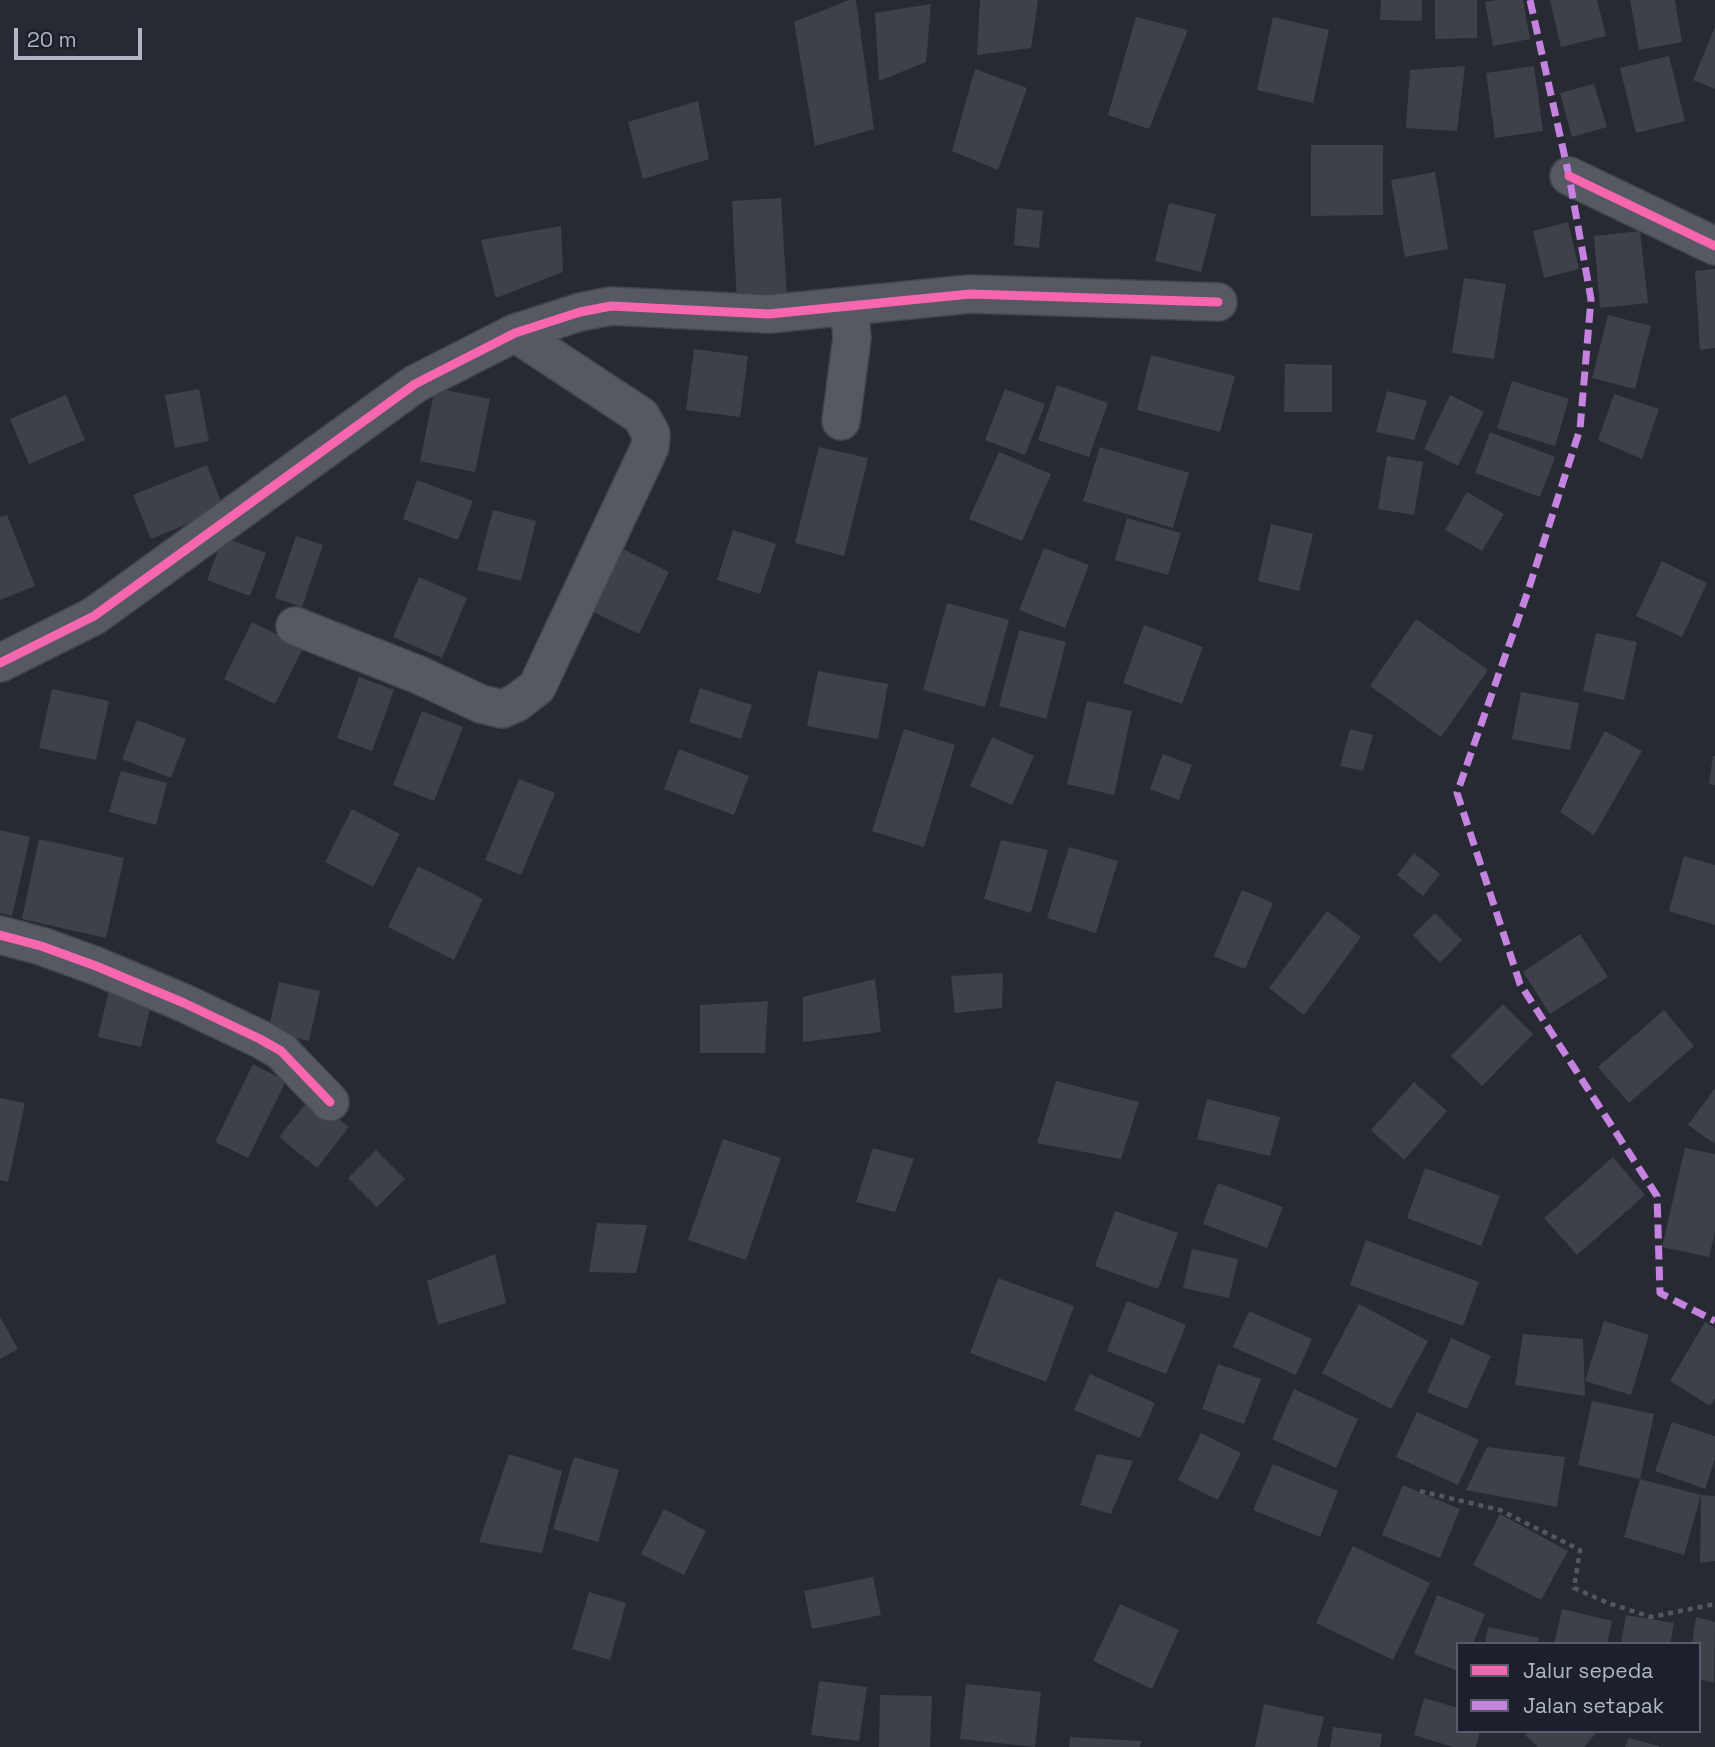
<!DOCTYPE html>
<html>
<head>
<meta charset="utf-8">
<style>
	body { margin:0 }
	#map { position:relative; width:1715px; height:1747px; overflow:hidden; background:#272a32; font-family:"Space Grotesk",sans-serif }
	canvas { display:block }
	.legend { position:absolute; left:1456px; top:1642px; width:245px; height:91px; box-sizing:border-box; background:#1b202c; border:2px solid #575c69; margin:0; padding:9px 12px; list-style:none; font-size:21px; color:#b0b6c4 }
	.legend li { display:flex; align-items:center; gap:14px; height:35px }
	.legend b { width:35px; border:2px solid #575c69 }
	.scale { position:absolute; left:14px; top:28px; width:128px; height:32px; box-sizing:border-box; border:4px solid #b0b6c4; border-top:0; padding-left:9px; font-size:21px; line-height:24px; white-space:nowrap; color:#b0b6c4; -webkit-text-stroke:5px #1b202c; paint-order:stroke }
</style>
</head>
<body>
<div id="map">
<canvas width="1715" height="1747"></canvas>
<ul class="legend">
<li><b style="height:9px;background:#f766af"></b>Jalur sepeda</li>
<li><b style="height:9px;background:#c483df"></b>Jalan setapak</li>
</ul>
<div class="scale">20 m</div>
</div>
<script>
const g = document.querySelector('canvas').getContext('2d');
g.lineJoin = 'round';
function paint(path, color) {
  g.fillStyle = color;
  g.fill(path, 'evenodd');
}
function shape(rows) {
  const path = new Path2D();
  for (const r of rows) {
    path.moveTo(r[0], r[1]);
    for (let i = 2; i < r.length; i += 2) path.lineTo(r[i], r[i + 1]);
  }
  return path;
}
function strokePath(path, color, width, dash) {
  g.strokeStyle = color;
  g.lineWidth = width;
  g.lineCap = dash ? 'butt' : 'round';
  g.setLineDash(dash || []);
  g.stroke(path);
}
paint(shape([
	[849,0,856,0,874,129,815,146,794,22],
	[980,0,1038,0,1031,48,977,55],
	[1381,0,1422,0,1422,21,1380,20],
	[1435,0,1477,0,1477,38,1435,39],
	[1497,0,1523,0,1530,39,1493,46,1485,2],
	[1550,0,1597,0,1606,36,1561,47],
	[1630,0,1675,0,1682,42,1639,50],
	[931,4,926,62,879,81,875,13],
	[1136,17,1188,30,1149,129,1108,115],
	[1273,17,1329,30,1313,103,1257,90],
	[1715,27,1715,89,1693,80],
	[1669,56,1685,121,1636,133,1620,68],
	[1465,66,1457,131,1406,128,1410,70],
	[1534,66,1543,131,1495,138,1486,73],
	[975,69,1027,88,998,170,952,151],
	[1594,84,1607,127,1572,137,1560,93],
	[698,101,709,159,643,179,628,122],
	[1311,145,1383,145,1383,215,1311,216],
	[1435,172,1448,249,1405,257,1391,180],
	[781,198,787,301,737,303,732,201],
	[1169,203,1216,214,1201,272,1155,261],
	[1017,208,1043,211,1039,248,1014,245],
	[1568,222,1579,269,1544,278,1533,231],
	[561,226,563,272,496,298,481,240],
	[1640,231,1648,303,1600,308,1594,236],
	[1715,269,1715,348,1700,350,1695,271],
	[1464,278,1506,284,1494,359,1452,353],
	[1608,315,1651,326,1635,389,1592,378],
	[694,349,748,356,740,417,686,410],
	[1151,355,1235,376,1220,432,1137,410],
	[1285,364,1332,365,1332,412,1284,412],
	[1512,381,1569,399,1555,446,1497,428],
	[1057,385,1108,403,1089,457,1038,440],
	[435,388,490,399,475,472,420,461],
	[199,389,209,441,175,448,165,395],
	[1005,389,1045,404,1025,455,985,440],
	[1387,391,1427,401,1414,440,1376,432],
	[1614,394,1659,409,1642,459,1598,440],
	[66,395,85,440,29,464,10,419],
	[1450,395,1484,412,1458,466,1424,449],
	[1490,432,1555,457,1540,497,1475,473],
	[819,447,868,458,844,556,795,543],
	[1100,447,1189,473,1173,528,1083,501],
	[999,452,1051,474,1022,541,969,519],
	[1387,456,1423,462,1414,515,1378,509],
	[207,465,224,509,151,539,133,495],
	[417,480,473,501,458,540,403,519],
	[1467,492,1504,514,1482,551,1445,530],
	[493,510,536,521,521,581,477,570],
	[7,515,35,586,0,600,0,517],
	[1127,518,1181,533,1168,575,1115,560],
	[1271,524,1313,534,1299,591,1258,581],
	[733,530,776,544,760,594,717,580],
	[296,536,323,545,302,607,275,598],
	[223,537,266,553,250,596,207,580],
	[611,543,669,572,639,634,581,606],
	[1044,548,1089,565,1065,628,1019,610],
	[1662,561,1707,583,1682,637,1636,616],
	[419,577,467,598,442,658,393,637],
	[947,603,1009,620,985,707,923,690],
	[1416,619,1488,670,1441,737,1370,686],
	[252,622,303,648,275,704,224,679],
	[1144,625,1203,647,1182,704,1123,683],
	[1019,630,1066,642,1046,719,999,706],
	[1596,633,1637,642,1624,700,1583,691],
	[818,671,888,684,878,739,807,726],
	[359,677,394,690,372,751,337,738],
	[700,688,752,705,741,739,689,722],
	[52,689,109,701,96,760,39,748],
	[1521,692,1579,703,1570,750,1512,739],
	[1087,701,1132,711,1114,795,1067,784],
	[422,711,463,727,434,801,393,785],
	[137,720,186,739,171,778,122,759],
	[904,729,955,745,924,847,872,831],
	[1350,729,1373,735,1363,771,1340,766],
	[1605,731,1642,751,1594,835,1560,812],
	[992,737,1034,756,1012,805,970,786],
	[679,749,749,776,734,815,664,789],
	[1163,754,1192,765,1179,800,1150,789],
	[1713,756,1715,756,1715,785,1709,784],
	[121,771,167,783,156,825,109,812],
	[519,779,555,793,521,875,485,860],
	[352,809,400,834,373,887,325,862],
	[0,830,30,837,12,916,0,913],
	[39,839,124,858,106,938,22,919],
	[1001,840,1048,850,1031,913,984,899],
	[1069,847,1118,861,1096,933,1047,918],
	[1414,853,1440,874,1423,896,1397,875],
	[1684,856,1715,865,1715,925,1669,911],
	[418,866,483,899,454,960,388,927],
	[1242,890,1273,903,1245,969,1214,956],
	[1327,911,1361,937,1304,1015,1269,988],
	[1435,913,1462,940,1440,963,1413,935],
	[1580,934,1608,977,1550,1014,1523,972],
	[1003,973,1002,1008,955,1013,951,976],
	[875,979,881,1032,803,1042,803,997],
	[279,982,320,991,309,1041,268,1031],
	[109,990,152,1000,141,1047,98,1037],
	[768,1001,765,1053,700,1053,700,1005],
	[1503,1004,1533,1034,1482,1086,1451,1056],
	[1664,1010,1694,1046,1629,1103,1598,1067],
	[253,1064,286,1081,248,1158,215,1142],
	[1056,1081,1139,1102,1121,1159,1037,1143],
	[1414,1082,1447,1111,1404,1160,1371,1130],
	[1715,1088,1715,1144,1688,1125],
	[311,1097,349,1127,317,1168,279,1137],
	[0,1098,25,1103,8,1182,0,1180],
	[1207,1099,1280,1117,1270,1156,1197,1139],
	[723,1139,781,1158,746,1260,688,1240],
	[873,1148,914,1159,895,1212,856,1202],
	[1685,1148,1715,1154,1715,1232,1709,1257,1662,1247],
	[376,1150,405,1179,377,1207,348,1178],
	[1613,1157,1645,1195,1577,1255,1544,1218],
	[1425,1168,1500,1196,1481,1246,1407,1218],
	[1218,1183,1283,1207,1267,1248,1203,1224],
	[1115,1211,1178,1233,1158,1289,1095,1266],
	[597,1223,647,1225,636,1273,589,1272],
	[1366,1240,1479,1282,1463,1326,1350,1285],
	[1192,1249,1238,1259,1229,1298,1183,1288],
	[495,1254,506,1303,438,1325,427,1281],
	[998,1278,1074,1306,1046,1382,970,1353],
	[1127,1301,1186,1325,1166,1374,1107,1351],
	[1359,1304,1428,1341,1391,1409,1322,1373],
	[1249,1311,1312,1339,1296,1375,1233,1347],
	[0,1317,18,1349,0,1359],
	[1604,1321,1649,1335,1631,1395,1585,1381],
	[1705,1322,1715,1328,1715,1398,1710,1406,1670,1381],
	[1523,1334,1583,1339,1585,1396,1515,1385],
	[1451,1338,1491,1356,1467,1409,1427,1392],
	[1218,1364,1261,1379,1244,1424,1202,1409],
	[1090,1374,1155,1403,1140,1438,1074,1410],
	[1294,1389,1358,1419,1336,1468,1272,1439],
	[1592,1401,1654,1414,1640,1479,1578,1465],
	[1417,1412,1479,1440,1458,1485,1396,1457],
	[1672,1422,1715,1436,1715,1459,1705,1489,1655,1471],
	[1201,1433,1241,1453,1218,1500,1178,1480],
	[1487,1447,1565,1457,1557,1507,1466,1490],
	[509,1454,562,1471,542,1553,479,1542],
	[1097,1454,1133,1461,1111,1514,1080,1505],
	[574,1457,619,1470,598,1542,553,1529],
	[1273,1464,1338,1491,1320,1537,1253,1510],
	[1640,1479,1701,1495,1684,1555,1624,1537],
	[1403,1485,1460,1509,1440,1558,1382,1535],
	[1701,1495,1715,1496,1715,1561,1700,1563],
	[664,1509,706,1531,684,1575,641,1554],
	[1500,1514,1568,1551,1541,1600,1473,1565],
	[1353,1546,1430,1583,1393,1660,1316,1623],
	[873,1577,881,1615,812,1629,804,1591],
	[589,1592,626,1603,610,1660,572,1649],
	[1437,1595,1485,1614,1473,1644,1458,1644,1458,1671,1414,1654],
	[1120,1604,1179,1630,1152,1689,1093,1661],
	[1562,1609,1612,1621,1607,1644,1554,1644],
	[1626,1615,1674,1623,1670,1644,1621,1644],
	[1696,1617,1715,1622,1714,1683,1699,1679,1699,1644,1692,1644],
	[1488,1627,1539,1638,1537,1644,1485,1644],
	[819,1681,867,1687,859,1741,811,1735],
	[966,1684,1041,1692,1035,1747,960,1739],
	[880,1695,932,1696,930,1747,879,1747],
	[1424,1698,1458,1708,1458,1731,1480,1731,1476,1747,1453,1747,1414,1735],
	[1264,1704,1324,1717,1317,1747,1255,1747],
	[1333,1727,1382,1734,1380,1747,1330,1747],
	[1528,1731,1598,1731,1584,1747,1538,1747,1525,1735],
	[1070,1737,1141,1741,1140,1747,1069,1747],
	[1629,1738,1659,1746,1659,1747,1625,1747]
]), '#3e4148');
const minor = shape([
	[1569,176,1715,246],
	[841,421,852,338,849,306],
	[295,626,419,675,481,704,502,709,516,703,537,687,650,447,651,434,641,416,515,333],
	[0,663,94,616,415,384,515,333,580,312,611,306,769,314,970,294,1218,302],
	[0,935,41,946,96,966,184,1003,260,1039,281,1051,330,1102]
]);
strokePath(minor, '#42454b', 40);
strokePath(shape([
	[1420,1491,1500,1510,1580,1550,1574,1588,1608,1603,1651,1617,1715,1604]
]), '#54585e', 4.5, [5, 5]);
strokePath(minor, '#565961', 37);
strokePath(shape([
	[1530,0,1569,176,1591,299,1580,429,1527,594,1457,793,1520,984,1657,1196,1660,1293,1715,1321]
]), '#c483df', 7, [14, 7]);
strokePath(shape([
	[1569,176,1715,246],
	[0,663,94,616,415,384,515,333,580,312,611,306,769,314,970,294,1218,302],
	[0,935,41,946,96,966,184,1003,260,1039,281,1051,330,1102]
]), '#f766af', 9);
</script>
</body>
</html>
